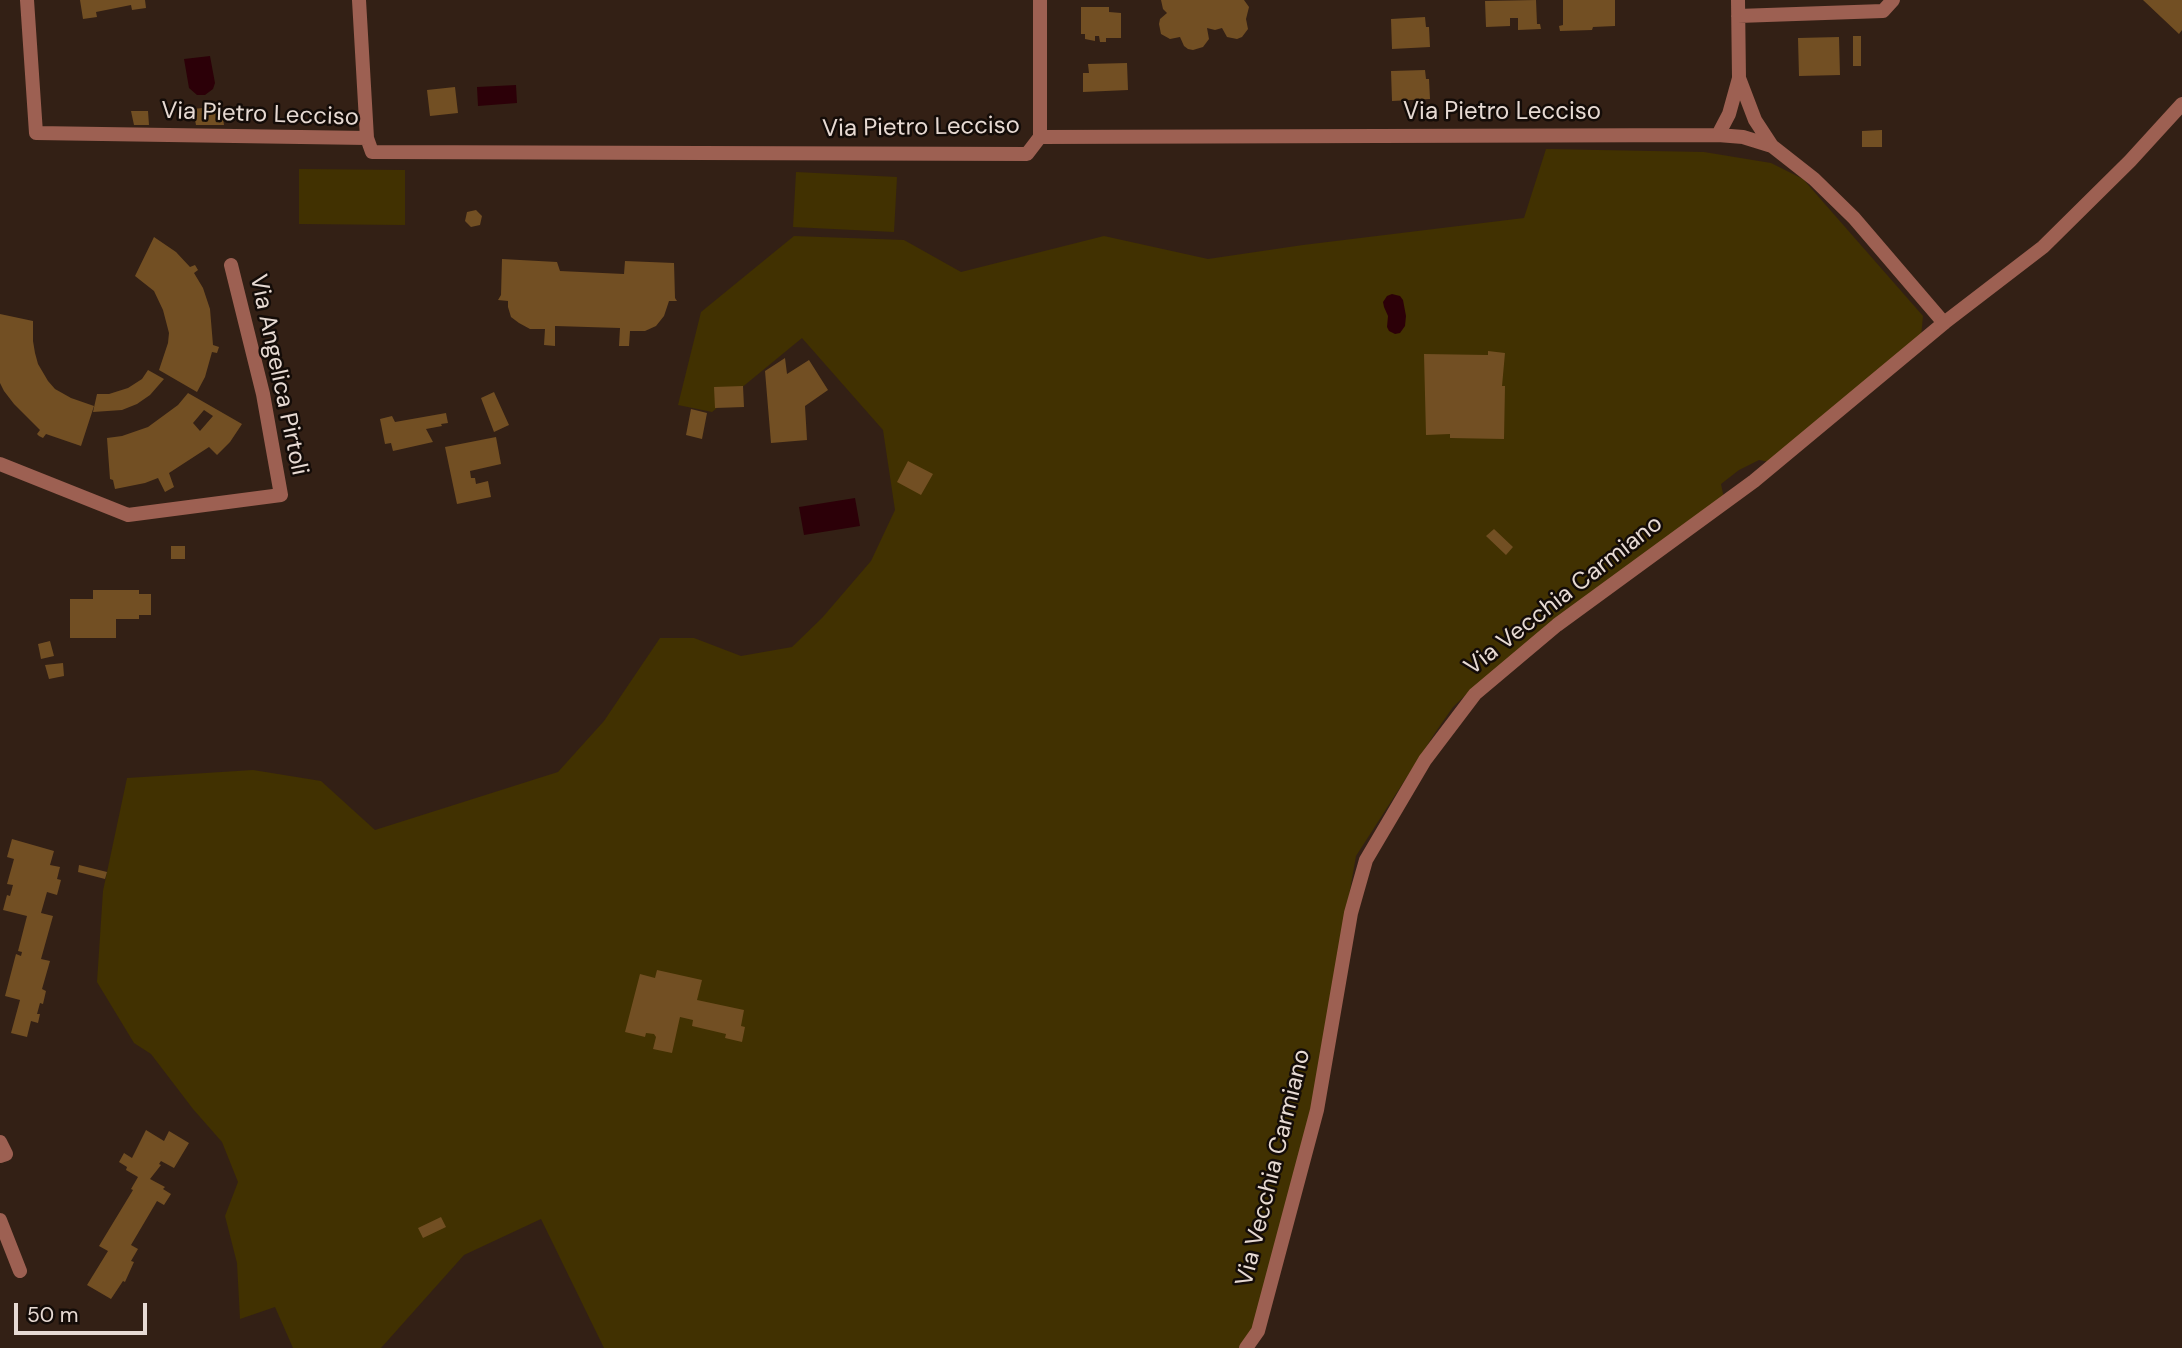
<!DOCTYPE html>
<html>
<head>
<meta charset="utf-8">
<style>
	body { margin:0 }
	#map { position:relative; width:2182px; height:1348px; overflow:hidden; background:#332015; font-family:"DM Sans",sans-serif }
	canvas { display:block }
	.scale { position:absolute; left:14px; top:1303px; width:133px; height:32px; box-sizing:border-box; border:4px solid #e7dad3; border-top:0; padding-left:9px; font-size:21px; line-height:24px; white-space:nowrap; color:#e7dad3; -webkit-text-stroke:5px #140c08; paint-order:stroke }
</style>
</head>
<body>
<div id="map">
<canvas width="2182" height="1348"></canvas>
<div class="scale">50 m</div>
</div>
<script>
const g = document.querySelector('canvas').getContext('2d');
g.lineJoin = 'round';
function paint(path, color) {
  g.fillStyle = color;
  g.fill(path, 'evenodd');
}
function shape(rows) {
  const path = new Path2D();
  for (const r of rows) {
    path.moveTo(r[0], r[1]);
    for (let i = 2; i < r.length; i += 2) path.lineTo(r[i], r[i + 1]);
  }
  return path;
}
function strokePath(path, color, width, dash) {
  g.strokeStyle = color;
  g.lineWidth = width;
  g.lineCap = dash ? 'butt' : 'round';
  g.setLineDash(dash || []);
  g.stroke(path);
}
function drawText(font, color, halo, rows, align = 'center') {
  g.font = font + ' "DM Sans",sans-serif';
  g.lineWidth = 5;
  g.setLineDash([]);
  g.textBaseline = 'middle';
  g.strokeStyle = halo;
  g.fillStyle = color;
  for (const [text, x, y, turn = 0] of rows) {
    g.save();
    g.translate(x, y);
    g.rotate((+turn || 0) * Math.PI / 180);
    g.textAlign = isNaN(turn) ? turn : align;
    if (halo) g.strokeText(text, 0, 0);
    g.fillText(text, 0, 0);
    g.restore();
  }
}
paint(shape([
	[1546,149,1704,152,1771,163,1803,179,1923,316,1921,337,1769,462,1759,460,1739,470,1721,484,1724,498,1477,684,1453,707,1437,730,1356,856,1310,1117,1253,1328,1240,1348,604,1348,541,1219,464,1255,381,1348,293,1348,275,1307,240,1319,237,1263,225,1216,238,1182,222,1142,193,1109,151,1054,134,1043,97,982,103,891,127,778,253,770,321,781,375,830,558,772,604,721,660,638,694,638,741,656,792,647,822,618,871,561,895,510,883,430,802,338,712,412,678,405,701,312,794,236,904,240,961,272,1104,236,1208,259,1303,245,1524,218],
	[299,169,405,170,405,225,299,224],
	[796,172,897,177,894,232,793,227]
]), '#413101');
paint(shape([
	[210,56,215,83,213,89,205,95,197,95,189,88,184,59],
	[516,85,517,103,478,106,477,87],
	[1392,294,1400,296,1403,300,1406,316,1405,326,1400,333,1395,334,1389,331,1387,327,1388,316,1384,307,1383,302,1387,296],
	[855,498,860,526,804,535,799,507]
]), '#2c0008');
paint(shape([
	[80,0,145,0,146,8,132,10,131,5,96,12,97,17,83,19],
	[1161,0,1244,0,1249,7,1246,19,1248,29,1242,37,1237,39,1227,37,1222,28,1215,30,1207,28,1209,39,1203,47,1193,50,1188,49,1184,46,1180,37,1170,39,1161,34,1159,24,1160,19,1167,13,1163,9],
	[1536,0,1537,24,1540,24,1541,29,1518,30,1518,18,1510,18,1510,26,1486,27,1485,1],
	[1563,0,1615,0,1615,26,1593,27,1592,30,1560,31,1559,26,1563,25],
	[2143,0,2182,0,2182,30,2179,34],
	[1081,7,1109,7,1109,12,1121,13,1121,38,1106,38,1106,42,1100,42,1099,36,1095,36,1095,41,1085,39,1085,34,1081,34],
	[1425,17,1426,27,1429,27,1430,47,1392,49,1391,19],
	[1853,36,1861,36,1861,66,1853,66],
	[1839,37,1840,75,1799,76,1798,38],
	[1127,63,1128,90,1083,92,1083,73,1089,73,1088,64],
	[1425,70,1426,79,1429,79,1430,99,1392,101,1391,71],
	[455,87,458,113,430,116,427,90],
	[221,106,224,125,196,125,193,109],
	[131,111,148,111,149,125,134,125],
	[1882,130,1882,147,1862,147,1862,131],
	[476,210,482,216,480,225,471,227,465,221,467,212],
	[154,237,176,252,190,267,195,265,198,270,194,273,203,288,210,309,213,345,219,347,217,353,212,352,205,377,197,392,159,370,168,343,169,333,163,310,154,291,135,276],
	[502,259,557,262,560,271,624,274,625,261,674,263,675,298,677,301,669,301,664,316,656,326,645,331,630,331,629,346,619,346,620,328,555,326,555,346,544,345,545,329,530,329,519,323,511,317,508,307,508,301,498,300,501,295],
	[0,314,33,321,33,341,35,353,38,364,48,381,55,389,71,398,94,406,81,446,46,434,43,438,39,436,37,434,40,430,14,404,4,391,0,383],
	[1488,351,1505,353,1502,386,1505,386,1504,439,1450,438,1450,434,1426,435,1424,354,1488,355],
	[785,358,787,374,809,360,828,390,805,406,807,440,771,443,765,371],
	[148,370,164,379,150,395,137,404,122,410,93,412,97,394,109,394,128,388,142,379],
	[743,386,744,407,715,408,714,387],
	[494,392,509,425,494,432,481,398],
	[188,393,242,424,230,442,217,455,209,447,169,473,174,487,165,492,158,478,145,483,115,489,113,480,110,479,107,438,122,436,148,427,178,405],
	[204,410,213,416,200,431,193,423],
	[691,409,707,413,702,439,686,435],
	[446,413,448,423,441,424,442,426,426,429,433,442,393,451,391,443,385,444,380,419,392,416,395,422],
	[496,437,501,464,470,471,471,478,475,478,476,484,488,481,491,497,457,504,445,447],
	[908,461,933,474,921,495,897,482],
	[1494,529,1513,547,1506,555,1486,536],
	[171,546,185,546,185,559,171,559],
	[93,590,139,590,139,594,151,594,151,615,139,615,139,619,116,619,116,638,70,638,70,599,93,599],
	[50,641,54,656,41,659,38,644],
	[63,663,64,676,49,679,45,665],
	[12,839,54,851,50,865,60,867,57,879,61,880,57,895,47,892,41,913,53,916,41,959,50,961,42,989,46,991,43,1004,40,1003,37,1014,40,1014,38,1023,31,1021,27,1037,11,1033,20,1000,5,996,16,954,21,956,22,952,18,951,27,916,3,910,7,895,10,896,13,885,7,884,14,859,7,857],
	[79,865,107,872,105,879,78,872],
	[657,970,702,980,697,1000,744,1010,741,1026,745,1027,742,1042,725,1038,726,1034,692,1026,693,1020,680,1017,672,1053,653,1049,656,1037,654,1034,646,1033,645,1037,625,1032,640,974,655,978],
	[146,1130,164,1141,169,1131,189,1143,174,1168,161,1161,159,1164,161,1165,150,1179,165,1187,163,1189,171,1194,164,1205,157,1201,131,1245,138,1249,131,1261,134,1262,125,1282,123,1281,111,1299,87,1285,108,1251,99,1246,133,1190,131,1189,138,1177,126,1170,127,1167,119,1162,124,1153,132,1158],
	[441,1217,446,1227,423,1238,418,1228]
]), '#724f23');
strokePath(shape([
	[27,0,36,133,367,138,372,152,1027,154,1040,137],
	[359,0,367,138],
	[1040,0,1040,137],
	[1738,16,1883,11,1893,0],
	[1739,78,1755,120,1772,146],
	[1718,135,1729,114,1739,78,1738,0],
	[1040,137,1718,135,1743,137,1772,146,1814,179,1854,218,1944,323],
	[0,464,128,515,281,495,263,394,231,265],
	[0,1142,6,1154,0,1156],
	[0,1220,20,1271]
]), '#9d6052', 14);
strokePath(shape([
	[1246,1348,1258,1331,1317,1110,1351,913,1366,860,1425,760,1475,694,1557,625,1754,481,1944,323,2043,247,2130,161,2182,104]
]), '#9d6052', 14);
drawText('24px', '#e7dad3', '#140c08', [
	["Via Pietro Lecciso",1502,113],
	["Via Pietro Lecciso",260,115,2],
	["Via Pietro Lecciso",921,128,-1],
	["Via Angelica Pirtoli",278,375,78],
	["Via Vecchia Carmiano",1564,596,-38],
	["Via Vecchia Carmiano",1274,1168,-76]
]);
</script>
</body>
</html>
